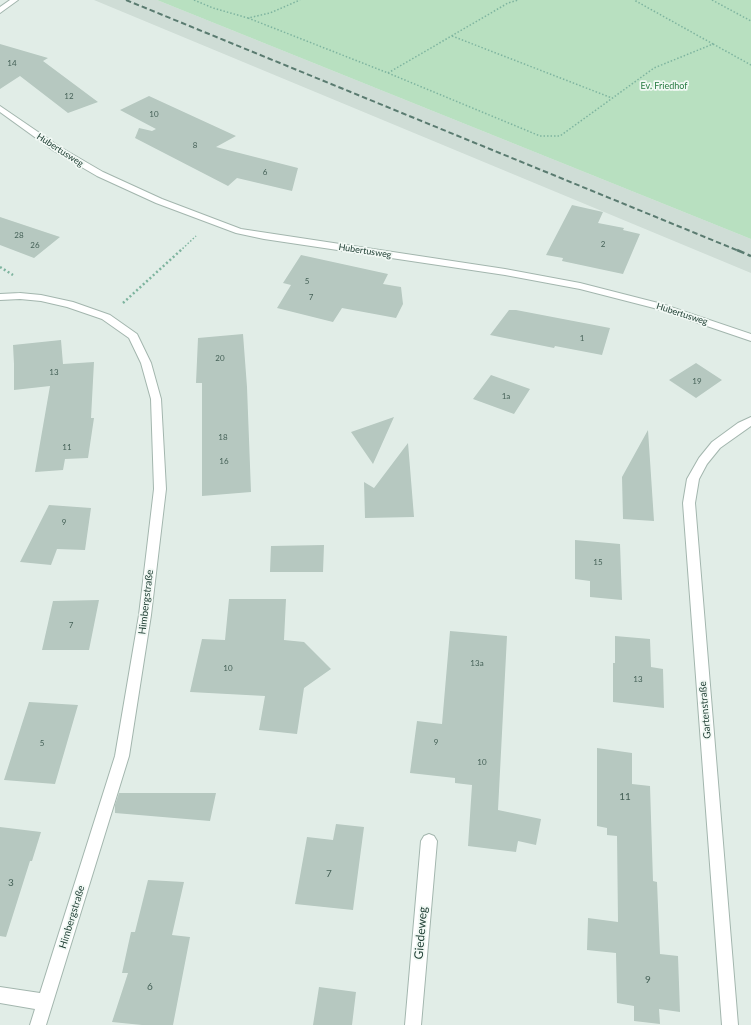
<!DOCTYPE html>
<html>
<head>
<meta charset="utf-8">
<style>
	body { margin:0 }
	canvas { display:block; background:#e1ede7 }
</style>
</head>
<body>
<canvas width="751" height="1025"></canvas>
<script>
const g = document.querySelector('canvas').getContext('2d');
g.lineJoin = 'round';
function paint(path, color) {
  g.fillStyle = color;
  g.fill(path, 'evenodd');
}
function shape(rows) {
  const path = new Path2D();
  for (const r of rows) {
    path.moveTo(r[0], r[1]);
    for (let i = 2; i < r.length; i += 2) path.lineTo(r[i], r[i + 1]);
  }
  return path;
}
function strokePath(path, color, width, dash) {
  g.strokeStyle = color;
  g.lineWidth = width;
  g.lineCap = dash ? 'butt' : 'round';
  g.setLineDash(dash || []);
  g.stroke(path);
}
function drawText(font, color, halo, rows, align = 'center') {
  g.font = font + ' Lato,sans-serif';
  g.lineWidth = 3.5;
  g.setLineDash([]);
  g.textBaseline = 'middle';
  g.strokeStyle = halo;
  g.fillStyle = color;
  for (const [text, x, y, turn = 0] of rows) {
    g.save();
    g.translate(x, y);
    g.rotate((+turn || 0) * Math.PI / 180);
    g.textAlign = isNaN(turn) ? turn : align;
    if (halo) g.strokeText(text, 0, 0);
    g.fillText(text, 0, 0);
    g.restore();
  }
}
paint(shape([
	[94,0,157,0,751,239,751,273]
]), '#cfddd6');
paint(shape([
	[157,0,751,0,751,239]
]), '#b8e0c0');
paint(shape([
	[0,44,48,58,43,61,98,102,68,113,20,76,0,89],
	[149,96,236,136,216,147,298,168,292,191,237,178,228,186,135,138,139,128,152,131,156,129,120,110],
	[572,205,603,212,598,223,624,228,623,230,640,234,623,274,562,261,563,258,546,255],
	[0,217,60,237,34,258,0,245],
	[301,255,388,274,383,284,401,287,403,304,396,318,342,308,333,322,277,308,291,285,283,283],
	[509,310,516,310,610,328,602,355,555,346,554,348,490,335],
	[243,334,247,387,251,492,202,496,202,383,196,383,198,338],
	[61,340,63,364,94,362,91,418,94,418,88,458,65,459,63,470,35,472,50,386,14,390,14,364,13,345],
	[696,363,722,380,696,398,669,380],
	[491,375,530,389,514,414,473,399],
	[394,417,373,464,351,432],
	[648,430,654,521,623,519,622,477],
	[408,443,414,517,365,518,364,482,374,488],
	[49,505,91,508,85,550,57,549,51,565,20,562],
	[575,540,620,544,622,600,590,597,590,581,575,579],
	[324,545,323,572,270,572,271,546],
	[229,599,286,599,284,640,304,642,331,669,304,688,297,734,259,730,265,696,190,692,202,639,225,640],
	[99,600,89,650,42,650,53,601],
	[450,631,507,636,498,810,541,819,536,845,518,841,516,852,468,846,472,785,455,783,455,778,410,773,417,721,442,724],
	[615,636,650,639,651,667,663,669,664,708,613,702,613,663,615,663],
	[29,702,78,705,55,784,4,780],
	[597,748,632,753,632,784,650,786,653,881,657,882,660,954,678,956,680,1012,659,1009,660,1024,634,1021,634,1006,617,1003,616,953,587,950,588,918,618,922,617,836,607,835,607,828,597,826],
	[119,793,216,793,210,821,115,813,115,805],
	[336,824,364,827,353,910,295,904,307,837,333,840],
	[0,827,41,832,32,861,30,861,6,937,0,936],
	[148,880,184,882,172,935,190,937,173,1025,142,1025,112,1022,128,973,122,973,131,932,135,932],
	[319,987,356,992,352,1025,313,1025]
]), '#b6c8c0');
const minor = shape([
	[10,0,18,0,0,13,0,7,10,0],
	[0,106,60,147,103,172,162,199,241,229,505,269,580,283,662,304,751,334,751,341,654,308,580,289,505,275,264,239,236,233,156,203,97,176,54,151,0,112,0,106],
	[20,293,41,295,73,302,110,315,137,334,151,363,161,399,166,489,151,615,129,756,46,1025,30,1025,35,1009,0,1003,0,987,40,993,115,756,139,615,154,489,151,399,141,363,129,338,102,319,67,307,41,301,20,299,0,300,0,294,20,293],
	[751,417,751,426,720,448,707,464,699,479,695,503,738,1025,722,1025,683,503,687,479,699,458,712,442,738,423,751,417],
	[429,834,434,836,437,841,421,1025,405,1025,421,841,424,836,429,834]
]);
strokePath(minor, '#a3b6ae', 2);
strokePath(shape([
	[194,0,213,8,248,18,270,13,300,0],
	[712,0,751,21],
	[248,18,388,73,540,136,560,136,654,68,713,44,634,0],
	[452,36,612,98],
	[713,44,751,65],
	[388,73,508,3,518,0],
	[180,251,196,236]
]), '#7eb49f', 1.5, [1.5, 2]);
strokePath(shape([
	[0,267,13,275],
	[123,303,181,250]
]), '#7eb49f', 2.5, [2, 2.5]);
paint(minor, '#fff');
strokePath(shape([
	[126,0,739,251]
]), '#5a7b70', 2, [5.5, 3]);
strokePath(shape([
	[737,250,751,256]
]), '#5a7b70', 2.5, [8, 3.5]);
drawText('8px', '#466258', null, [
	["14",12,63],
	["12",69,96],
	["10",154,114],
	["8",195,145],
	["6",265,172],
	["28",19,235],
	["2",603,244],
	["26",35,245],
	["5",307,281],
	["7",311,297],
	["1",582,338],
	["20",220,358],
	["13",54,372],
	["19",697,381],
	["1a",506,396],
	["18",223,437],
	["11",67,447],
	["16",224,461],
	["9",64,522],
	["15",598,562],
	["7",71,625],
	["13a",477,663],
	["10",228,668],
	["13",638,679],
	["9",436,742],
	["5",42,743],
	["10",482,762]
]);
drawText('9px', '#267a40', '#f2f9f5', [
	["Ev. Friedhof",664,86]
]);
drawText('9px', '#204035', '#f2f9f5', [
	["Hubertusweg",60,150,33],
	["Hubertusweg",365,251,9],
	["Hubertusweg",682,314,18]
]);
drawText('10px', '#204035', '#f2f9f5', [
	["Himbergstraße",146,602,-83],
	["Gartenstraße",705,710,-95],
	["Himbergstraße",72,917,-73]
]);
drawText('10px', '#466258', null, [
	["11",625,797],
	["7",329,874],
	["3",11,883],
	["9",648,980],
	["6",150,987]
]);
drawText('12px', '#204035', '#f2f9f5', [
	["Giedeweg",421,933,-85]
]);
</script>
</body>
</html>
